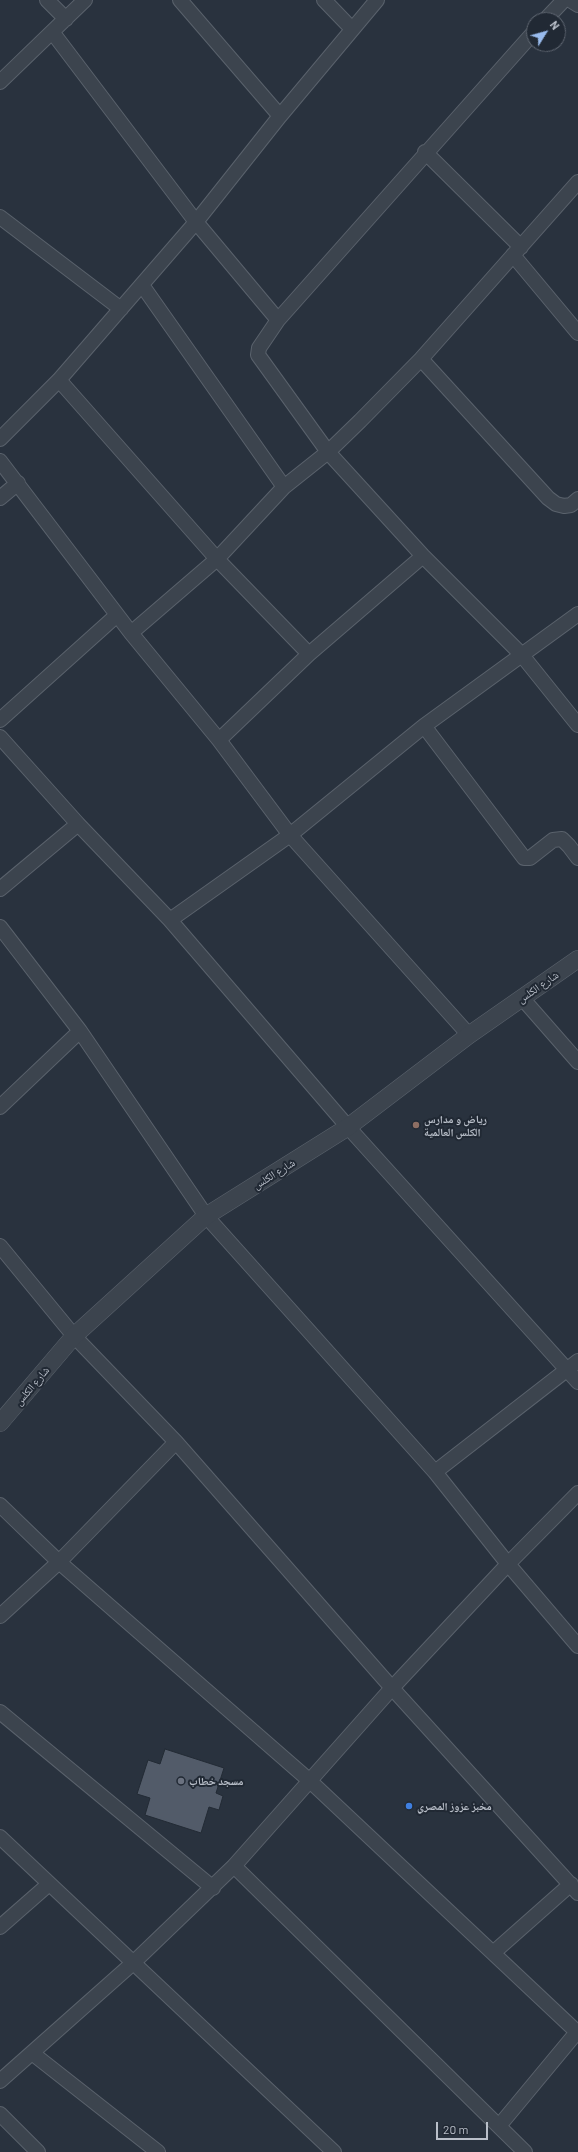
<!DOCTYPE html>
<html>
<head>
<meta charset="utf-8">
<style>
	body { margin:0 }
	#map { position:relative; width:578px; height:2152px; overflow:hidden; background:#29323e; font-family:Barlow,sans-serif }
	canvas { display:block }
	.north { position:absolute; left:526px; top:12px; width:40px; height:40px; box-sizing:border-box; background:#212934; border:1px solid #5e6570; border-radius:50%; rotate:53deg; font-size:11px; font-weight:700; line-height:16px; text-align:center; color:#b9bfc9 }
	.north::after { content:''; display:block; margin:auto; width:14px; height:18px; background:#99bbed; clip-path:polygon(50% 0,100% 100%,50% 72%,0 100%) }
	.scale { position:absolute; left:436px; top:2122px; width:52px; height:18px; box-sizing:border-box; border:2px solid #b9bfc9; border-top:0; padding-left:5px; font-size:12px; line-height:14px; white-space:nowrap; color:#b9bfc9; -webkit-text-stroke:3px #212934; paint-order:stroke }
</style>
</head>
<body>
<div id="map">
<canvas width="578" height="2152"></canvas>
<div class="north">N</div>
<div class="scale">20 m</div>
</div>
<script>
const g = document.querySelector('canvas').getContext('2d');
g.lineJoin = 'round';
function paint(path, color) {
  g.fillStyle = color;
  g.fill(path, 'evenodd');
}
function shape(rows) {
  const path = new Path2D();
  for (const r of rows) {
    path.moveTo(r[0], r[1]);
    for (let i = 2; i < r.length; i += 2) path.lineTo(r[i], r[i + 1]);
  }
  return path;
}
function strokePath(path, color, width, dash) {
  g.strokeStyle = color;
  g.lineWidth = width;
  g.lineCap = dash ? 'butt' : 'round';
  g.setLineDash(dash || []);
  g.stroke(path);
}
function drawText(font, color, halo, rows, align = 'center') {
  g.font = font + ' Barlow,"Noto Naskh Arabic",sans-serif';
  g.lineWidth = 4;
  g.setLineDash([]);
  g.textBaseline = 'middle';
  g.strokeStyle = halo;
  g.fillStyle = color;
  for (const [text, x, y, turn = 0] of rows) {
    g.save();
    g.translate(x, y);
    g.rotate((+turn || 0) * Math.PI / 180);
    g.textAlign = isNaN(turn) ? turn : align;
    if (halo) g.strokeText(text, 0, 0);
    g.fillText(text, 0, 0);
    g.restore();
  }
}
const building = shape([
	[165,1749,224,1768,216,1793,223,1796,219,1810,209,1807,201,1833,145,1815,150,1798,137,1794,148,1760,160,1764,165,1749]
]);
paint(building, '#525b69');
strokePath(building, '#232b35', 1);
const minor = shape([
	[47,0,66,19],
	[180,0,280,116],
	[324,0,352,29],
	[570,0,578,5],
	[545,20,564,0],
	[534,32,278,320,259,348,258,355,328,452,423,556,521,654,578,725],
	[53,33,196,222,278,320],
	[0,82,85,0],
	[425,152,521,247],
	[0,217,121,309],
	[513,255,578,333],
	[142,285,284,487],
	[421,359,548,498,556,504,564,506,571,505,578,499],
	[59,380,217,559,309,654],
	[0,439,59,380,196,222,280,116,377,0],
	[0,461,131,633,219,740,290,835,469,1035],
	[0,498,18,483],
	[131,633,217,559,284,487,328,452,360,421,421,359,578,182],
	[0,720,117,615],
	[424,726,524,858,530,858,553,840,562,839,569,846,578,858],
	[0,737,78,824,170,920,348,1127,578,1382],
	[219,740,309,654,423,556],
	[0,889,78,824],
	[170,920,290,835,424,726,578,614],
	[0,927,80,1031,206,1216,435,1472,508,1564,578,1646],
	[522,998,578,1062],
	[0,1107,80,1031],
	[0,1246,74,1336,176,1442,392,1688,578,1893],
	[435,1472,578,1361],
	[0,1505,59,1562,310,1781,578,2033],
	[0,1616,59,1562,176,1442],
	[0,1712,213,1888],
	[0,1837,334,2152],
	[234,1866,525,2152],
	[0,1927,49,1884],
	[493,1953,571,1884],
	[32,2053,158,2152],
	[0,2081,133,1963,234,1866,392,1688,508,1564,578,1493],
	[0,2114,38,2152],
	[499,2126,577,2032]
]);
const tertiary = shape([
	[0,1423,74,1336,206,1216,348,1127,469,1035,578,959]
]);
strokePath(minor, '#5a626c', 16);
strokePath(tertiary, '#5a626c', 18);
strokePath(minor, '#3c444e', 14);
strokePath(tertiary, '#3c444e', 17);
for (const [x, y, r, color] of [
	[416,1125,4,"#8d6e63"],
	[181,1781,4,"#6b7280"],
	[409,1806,4,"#3f7fe0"]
]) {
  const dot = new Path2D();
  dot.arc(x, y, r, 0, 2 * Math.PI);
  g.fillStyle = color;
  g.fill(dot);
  strokePath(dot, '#212934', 1.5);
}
drawText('11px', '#b9bfc9', '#212934', [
	["شارع الكلس",538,987,-35],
	["شارع الكلس",274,1174,-32],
	["شارع الكلس",32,1386,-50]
]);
drawText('bold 11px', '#b9bfc9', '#212934', [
	["رياض و مدارس",424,1119],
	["الكلس العالمية",424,1132],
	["مسجد خطاب",189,1781],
	["مخبز عزوز المصري",417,1806]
], 'left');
</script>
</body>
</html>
